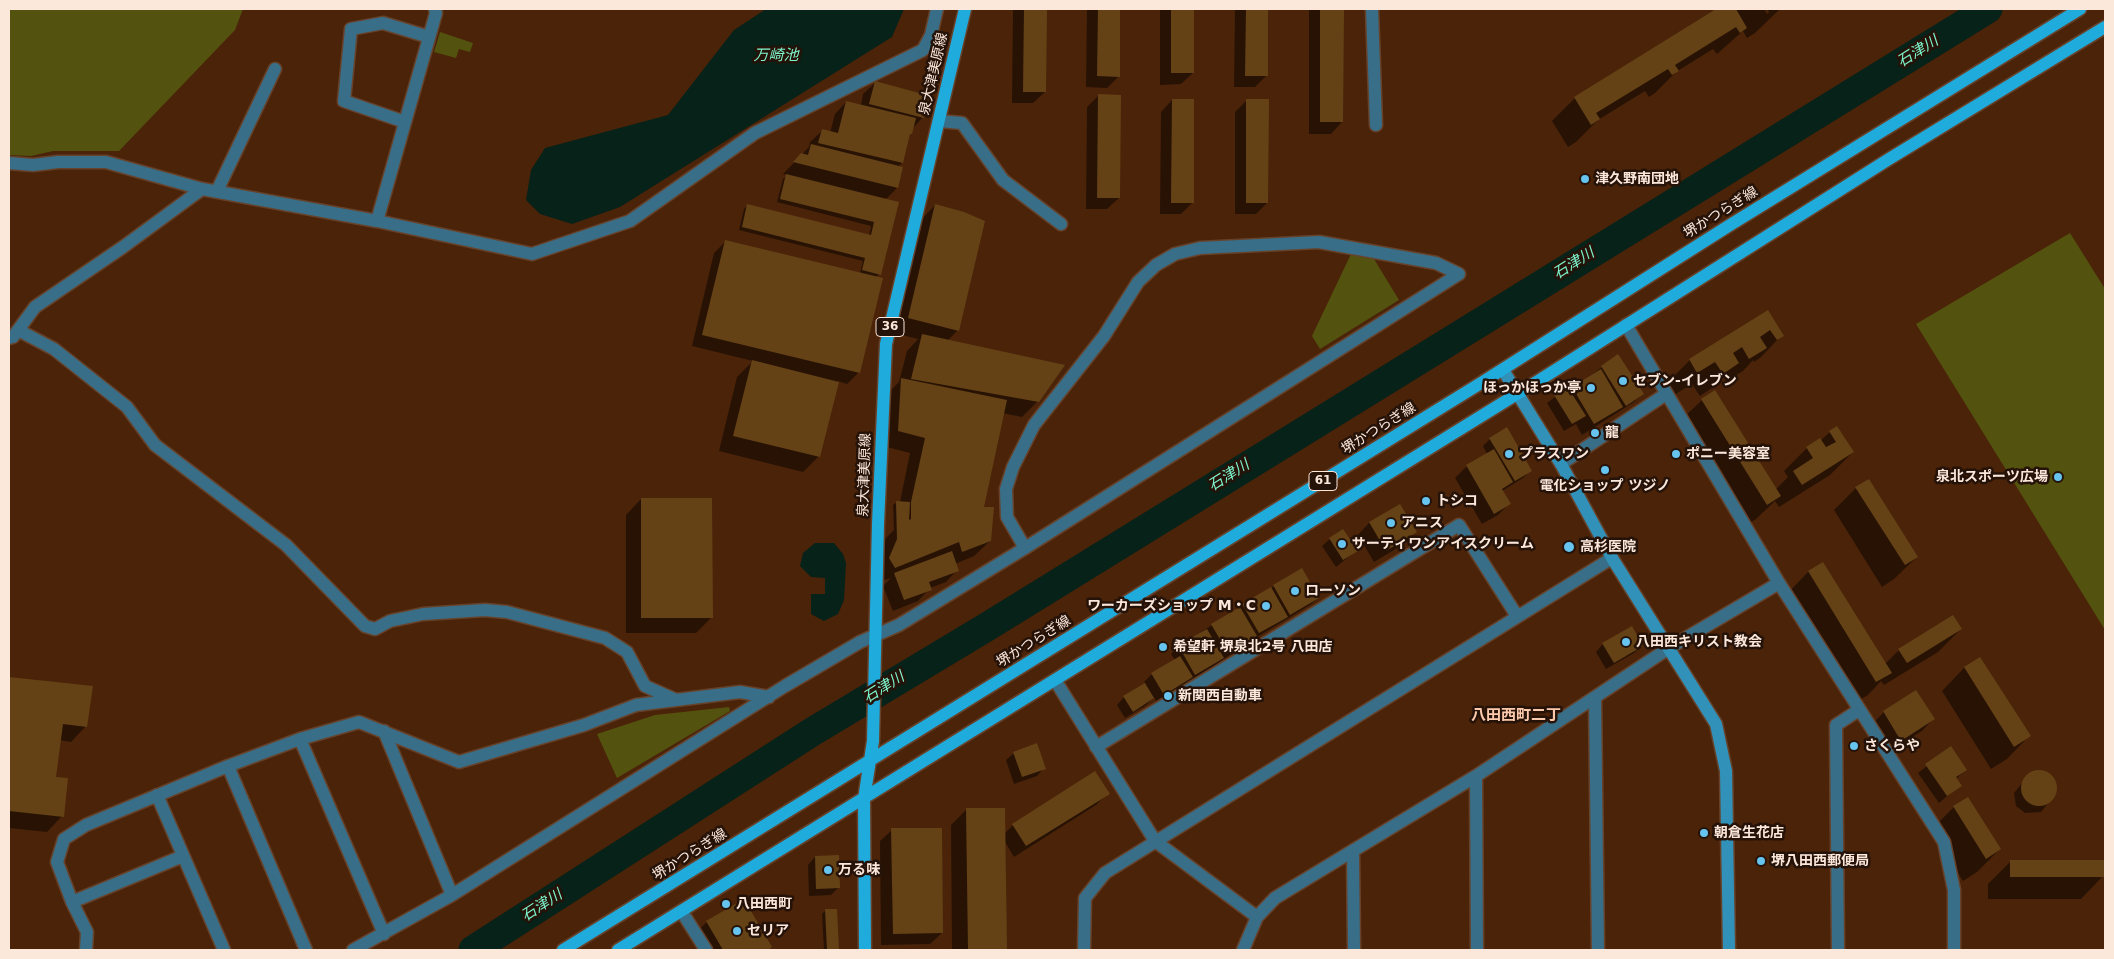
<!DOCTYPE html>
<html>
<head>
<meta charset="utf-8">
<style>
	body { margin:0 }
	#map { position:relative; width:2114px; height:959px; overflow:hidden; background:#4b2309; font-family:"DejaVu Sans",sans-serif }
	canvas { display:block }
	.frame { position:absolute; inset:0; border:10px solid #fce7db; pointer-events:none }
</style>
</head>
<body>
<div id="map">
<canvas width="2114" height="959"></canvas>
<div class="frame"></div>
</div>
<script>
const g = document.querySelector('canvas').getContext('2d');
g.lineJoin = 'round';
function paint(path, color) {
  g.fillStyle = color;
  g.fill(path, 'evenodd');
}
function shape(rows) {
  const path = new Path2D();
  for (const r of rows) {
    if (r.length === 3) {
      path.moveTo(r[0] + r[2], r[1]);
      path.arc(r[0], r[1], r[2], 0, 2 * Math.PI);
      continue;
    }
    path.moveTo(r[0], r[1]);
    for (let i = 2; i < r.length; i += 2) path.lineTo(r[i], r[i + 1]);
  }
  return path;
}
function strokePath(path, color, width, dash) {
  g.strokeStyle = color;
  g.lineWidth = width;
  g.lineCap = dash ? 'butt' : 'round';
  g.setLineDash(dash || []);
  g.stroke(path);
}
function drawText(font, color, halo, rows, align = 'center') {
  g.font = font + ' "DejaVu Sans","Noto Sans JP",sans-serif';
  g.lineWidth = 5;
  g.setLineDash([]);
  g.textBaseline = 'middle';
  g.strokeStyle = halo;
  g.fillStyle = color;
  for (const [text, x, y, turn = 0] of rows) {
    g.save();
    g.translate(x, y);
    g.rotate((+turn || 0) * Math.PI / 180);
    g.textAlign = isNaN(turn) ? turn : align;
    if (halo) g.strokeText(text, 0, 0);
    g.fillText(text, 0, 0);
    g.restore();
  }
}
paint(shape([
	[9,9,243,9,235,30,119,151,53,151,31,156,9,155],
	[440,32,473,43,470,52,459,49,456,58,434,52],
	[2070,233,2105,289,2105,630,1916,324],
	[1351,254,1374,259,1399,300,1320,349,1312,336],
	[729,707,730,711,617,778,597,734,655,715]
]), '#53530f');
paint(shape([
	[766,9,904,9,892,37,620,207,572,224,540,214,526,200,531,170,545,148,668,115,734,30],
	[815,543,834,543,843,554,846,563,844,600,838,614,824,621,811,614,811,594,825,594,825,578,811,577,800,566,803,553]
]), '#062219');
paint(shape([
	[1013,9,1046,9,1045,92,1033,103,1012,103],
	[1087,9,1119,9,1119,76,1107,88,1086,87],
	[1160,9,1193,9,1193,73,1181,84,1160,85],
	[1235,9,1267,9,1267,75,1255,87,1234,87],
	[1309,9,1342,9,1342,122,1331,134,1309,134],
	[1719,9,1764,9,1767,14,1769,12,1767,9,1780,9,1755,33,1747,38,1743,31,1717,54,1713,49,1676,72,1655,93,1649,97,1645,91,1598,120,1576,142,1568,147,1552,121,1575,98],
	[875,83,923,117,913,128,908,137,902,163,898,167,902,168,897,188,885,200,879,274,876,277,859,372,847,384,838,381,818,457,803,472,719,451,737,377,753,361,692,346,714,253,726,241,860,273,863,261,739,230,744,209,748,205,869,236,871,226,777,202,783,179,787,175,783,174,809,147,810,142,822,131,830,133,835,114,846,102,861,105,863,94],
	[1098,96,1119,198,1107,209,1086,209,1087,107],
	[1172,100,1193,202,1181,214,1160,214,1161,112],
	[1247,100,1267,203,1256,214,1235,214,1235,112],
	[935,205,958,330,947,341,1038,401,1022,417,1002,413,982,508,990,541,974,556,955,564,957,570,946,582,930,588,918,601,893,611,883,586,891,578,879,582,882,542,894,530,893,505,897,502,900,502,910,453,883,446,886,395,899,382,907,351,918,339,894,333,920,221],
	[1722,216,1719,219,1708,225,1712,221],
	[1768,312,1782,335,1760,358,1754,362,1753,360,1743,371,1726,381,1724,377,1715,386,1700,396,1692,384,1674,395,1667,383,1690,360],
	[1602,367,1642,394,1634,402,1582,435,1576,424,1564,431,1547,403,1567,388,1569,392],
	[1702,400,1775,490,1788,477,1784,471,1807,448,1820,441,1830,432,1853,452,1830,475,1779,507,1775,501,1756,519,1744,527,1679,422],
	[1490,439,1531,470,1523,478,1502,491,1509,504,1498,515,1482,524,1455,478,1467,466,1487,454,1483,446],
	[1856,488,1917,557,1894,579,1882,587,1834,510],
	[641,499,712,617,696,633,626,633,626,515],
	[1399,505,1415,532,1404,544,1374,562,1358,535,1369,523],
	[1330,539,1356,551,1336,567,1322,546],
	[1823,564,1885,664,1899,650,1961,629,1938,652,1884,685,1881,681,1868,695,1853,704,1786,595,1808,572],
	[1274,586,1318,598,1310,605,1252,640,1215,665,1156,701,1154,697,1145,706,1125,718,1117,705,1124,697,1146,684,1144,682,1152,674,1175,660,1171,654,1179,646],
	[1603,644,1641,646,1634,653,1606,669,1596,652],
	[1980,658,2029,736,2007,759,1991,769,1942,691,1964,668],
	[9,678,92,687,86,726,71,742,59,740,54,778,62,816,47,832,9,828],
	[1916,692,1933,719,1922,731,1889,751,1872,724,1884,712],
	[1950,748,1965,770,1956,779,1960,785,1939,803,1918,773],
	[1014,753,1044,768,1037,776,1014,784,1006,760],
	[2043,771,2055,780,2056,793,2041,812,2025,813,2016,806,2014,793,2030,773],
	[1108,793,1096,805,1014,857,1005,842,1006,950,952,950,951,825,966,810,1005,833,1013,825],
	[1967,799,2000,849,1977,872,1963,881,1931,830,1954,807],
	[892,830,942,933,930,944,881,945,880,841],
	[815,857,839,887,831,895,809,896,808,865],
	[2011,861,2103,876,2081,899,1988,899,1988,884],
	[826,910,836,910,838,950,824,950,822,914],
	[707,922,771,947,767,950,705,950,695,933]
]), '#0007');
strokePath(shape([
	[473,950,812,732,990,625,1988,9]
]), '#062219', 29);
paint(shape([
	[1024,9,1047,9,1046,92,1023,92],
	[1098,9,1120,9,1120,77,1097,76],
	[1171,9,1194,9,1194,73,1171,73],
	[1246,9,1268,9,1268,76,1245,76],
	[1320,9,1344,9,1343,122,1320,122],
	[1716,9,1736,9,1747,28,1740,33,1736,27,1675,65,1679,71,1672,75,1668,69,1596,113,1600,119,1591,125,1574,97],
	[875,81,930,96,924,118,869,104],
	[1098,94,1121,95,1120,198,1097,198],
	[1172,99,1194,99,1194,203,1171,203],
	[1246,99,1269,99,1268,203,1246,203],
	[846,101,916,118,912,134,910,134,903,163,818,143,822,129,838,133],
	[811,144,903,167,898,188,793,162,801,153,808,155],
	[786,174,899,202,881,275,862,270,865,258,742,227,747,204,871,235,874,222,780,199],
	[935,204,964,212,985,221,959,331,908,318],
	[725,240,883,278,860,373,702,335],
	[1768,310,1784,336,1777,340,1770,330,1760,337,1767,348,1749,359,1742,347,1733,353,1739,363,1723,374,1715,362,1697,373,1689,359],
	[922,334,1065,365,1039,402,911,379],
	[1618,354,1644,394,1626,406,1601,366],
	[752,360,839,382,820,457,733,436],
	[1601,369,1623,407,1594,424,1572,387],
	[901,378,1007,400,984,507,994,507,991,541,962,552,959,542,895,568,889,558,897,539,896,501,910,502,909,520,911,519,911,502,925,438,898,431],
	[1567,386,1586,416,1572,424,1554,395],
	[1715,390,1781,496,1767,505,1701,399],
	[1837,426,1854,452,1802,485,1793,471,1813,458,1806,447,1820,438,1826,447,1836,442,1829,431],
	[1507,427,1532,471,1515,481,1489,438],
	[1494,449,1513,482,1502,489,1511,504,1494,514,1466,465],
	[1869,479,1918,557,1905,565,1855,487],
	[641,498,712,498,713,618,641,618],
	[1400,504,1417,532,1386,551,1369,522],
	[1343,529,1358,551,1343,560,1329,538],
	[952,551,959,571,929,582,932,590,904,600,894,573],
	[1823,562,1892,673,1876,682,1808,571],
	[1302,568,1319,598,1290,615,1273,585],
	[1271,587,1288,617,1259,633,1242,604],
	[1240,607,1257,636,1228,653,1211,624],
	[1953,615,1962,629,1907,663,1898,649],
	[1632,626,1643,646,1614,663,1602,643],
	[1207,629,1224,658,1195,675,1178,645],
	[1180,656,1193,677,1164,695,1151,673],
	[1980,657,2031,736,2014,747,1964,667],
	[9,677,93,686,87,727,63,724,56,777,68,778,64,817,9,811],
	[1145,683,1154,698,1133,712,1123,696],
	[1916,690,1935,719,1901,741,1883,711],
	[1037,743,1046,769,1022,777,1013,752],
	[1951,746,1967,770,1956,777,1962,786,1947,796,1925,764],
	[2039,788,18],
	[1095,771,1110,794,1026,846,1012,824],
	[1968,797,2001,849,1986,859,1953,806],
	[966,808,1005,808,1007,950,968,950],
	[891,828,942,828,943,933,893,934],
	[839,855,840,888,816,889,815,856],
	[2010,860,2105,860,2105,877,2010,877],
	[744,899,772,947,768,950,723,950,706,921],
	[825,909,837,909,839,950,827,950]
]), '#654216');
const street = shape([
	[1372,9,1376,125],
	[939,121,962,123,1003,180,1061,224],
	[405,122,344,101,351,29,383,23,429,37],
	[9,163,33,165,58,162,106,162,202,189,377,221,532,254,630,221,755,133,923,50,931,35,937,9],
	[217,191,275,69],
	[377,221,436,13,435,9],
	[1626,325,1779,583,1944,842,1954,890,1954,950],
	[18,330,54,349,127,407,155,445,286,545,365,626,375,629,390,621,423,614,485,610,507,612,605,638,627,652,645,686,674,699],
	[9,338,13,337,35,307,123,247,202,189],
	[1561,464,1666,394],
	[1025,548,1007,517,1006,489,1013,467,1034,425,1104,336,1138,282,1156,265,1175,254,1200,248,1319,242,1436,263,1459,274],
	[1055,680,1155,841,1257,917],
	[1595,697,1598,950],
	[384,731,452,895],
	[300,739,384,934],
	[1096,747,1459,525,1517,616],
	[228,766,306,950],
	[1476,776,1477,950],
	[157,795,224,950],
	[1353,851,1354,950],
	[72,902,183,856],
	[682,912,706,950],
	[86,950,87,932,72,902,57,862,64,839,86,825,228,766,300,739,359,722,459,762,584,725,636,705,740,692,769,697],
	[353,950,452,895,785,686,860,642,899,625,1025,548,1459,274],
	[1084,950,1085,898,1105,873,1612,558],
	[1243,950,1257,917,1275,898,1476,776,1669,648,1779,583],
	[1838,950,1836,725,1859,710]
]);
const secondary = shape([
	[1503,370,1561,464,1612,558,1716,724,1726,771,1729,950]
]);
const primary = shape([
	[563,950,1481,383,1730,225,2080,9],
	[618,950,1538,381,1889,159,2105,27],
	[865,950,864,799,873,741,878,524,886,344,965,9]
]);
strokePath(street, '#67422b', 15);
strokePath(secondary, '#67422b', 15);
strokePath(primary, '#67422b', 15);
strokePath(street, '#386e87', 12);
strokePath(secondary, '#3191b8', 12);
strokePath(primary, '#20abdd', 12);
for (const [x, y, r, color] of [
	[1585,179,5,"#66c4ef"],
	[1623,381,5,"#66c4ef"],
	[1591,388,5,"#66c4ef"],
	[1595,433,5,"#66c4ef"],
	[1509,454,5,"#66c4ef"],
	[1676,454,5,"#66c4ef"],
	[1605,470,5,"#66c4ef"],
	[2058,477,5,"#66c4ef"],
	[1426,501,5,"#66c4ef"],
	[1391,523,5,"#66c4ef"],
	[1342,544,5,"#66c4ef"],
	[1569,547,6,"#66c4ef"],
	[1295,591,5,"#66c4ef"],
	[1266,606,5,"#66c4ef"],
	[1626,642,5,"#66c4ef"],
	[1163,647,5,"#66c4ef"],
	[1168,696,5,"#66c4ef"],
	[1854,746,5,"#66c4ef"],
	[1704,833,5,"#66c4ef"],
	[1761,861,5,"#66c4ef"],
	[828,870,5,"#66c4ef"],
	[726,904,5,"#66c4ef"],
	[737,931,5,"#66c4ef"]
]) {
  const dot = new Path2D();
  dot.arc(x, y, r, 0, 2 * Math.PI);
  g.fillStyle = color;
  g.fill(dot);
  strokePath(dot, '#251208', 2);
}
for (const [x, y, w] of [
	[890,327,28],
	[1323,481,28]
]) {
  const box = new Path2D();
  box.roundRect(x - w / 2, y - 9.5, w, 19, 4);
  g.fillStyle = '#251208';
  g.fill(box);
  strokePath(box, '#fce7db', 1);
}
drawText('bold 12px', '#fce7db', null, [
	["36",890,327],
	["61",1323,481]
]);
drawText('14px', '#fce7db', '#251208', [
	["泉大津美原線",934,74,-77],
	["堺かつらぎ線",1721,213,-32],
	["堺かつらぎ線",1379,429,-32],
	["泉大津美原線",865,475,-88],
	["堺かつらぎ線",1034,642,-32],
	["堺かつらぎ線",690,855,-32]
]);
drawText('bold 14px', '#fce7db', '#251208', [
	["津久野南団地",1595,179],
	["セブン-イレブン",1633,381],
	["ほっかほっか亭",1581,388,"right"],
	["龍",1605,433],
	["プラスワン",1519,454],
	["ポニー美容室",1686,454],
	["泉北スポーツ広場",2048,477,"right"],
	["電化ショップ ツジノ",1605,486,"center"],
	["トシコ",1436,501],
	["アニス",1401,523],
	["サーティワンアイスクリーム",1352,544],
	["高杉医院",1580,547],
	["ローソン",1305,591],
	["ワーカーズショップ M・C",1256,606,"right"],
	["八田西キリスト教会",1636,642],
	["希望軒 堺泉北2号 八田店",1173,647],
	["新関西自動車",1178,696],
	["さくらや",1864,746],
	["朝倉生花店",1714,833],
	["堺八田西郵便局",1771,861],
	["万る味",838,870],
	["八田西町",736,904],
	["セリア",747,931]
], 'left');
drawText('italic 15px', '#7df5cd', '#251208', [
	["石津川",1918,52,-32],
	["万崎池",776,56],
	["石津川",1574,264,-32],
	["石津川",1229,476,-32],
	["石津川",884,688,-32],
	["石津川",542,906,-33]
]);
drawText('bold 15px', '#fdc9ac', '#251208', [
	["八田西町二丁",1516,716]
]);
</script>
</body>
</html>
